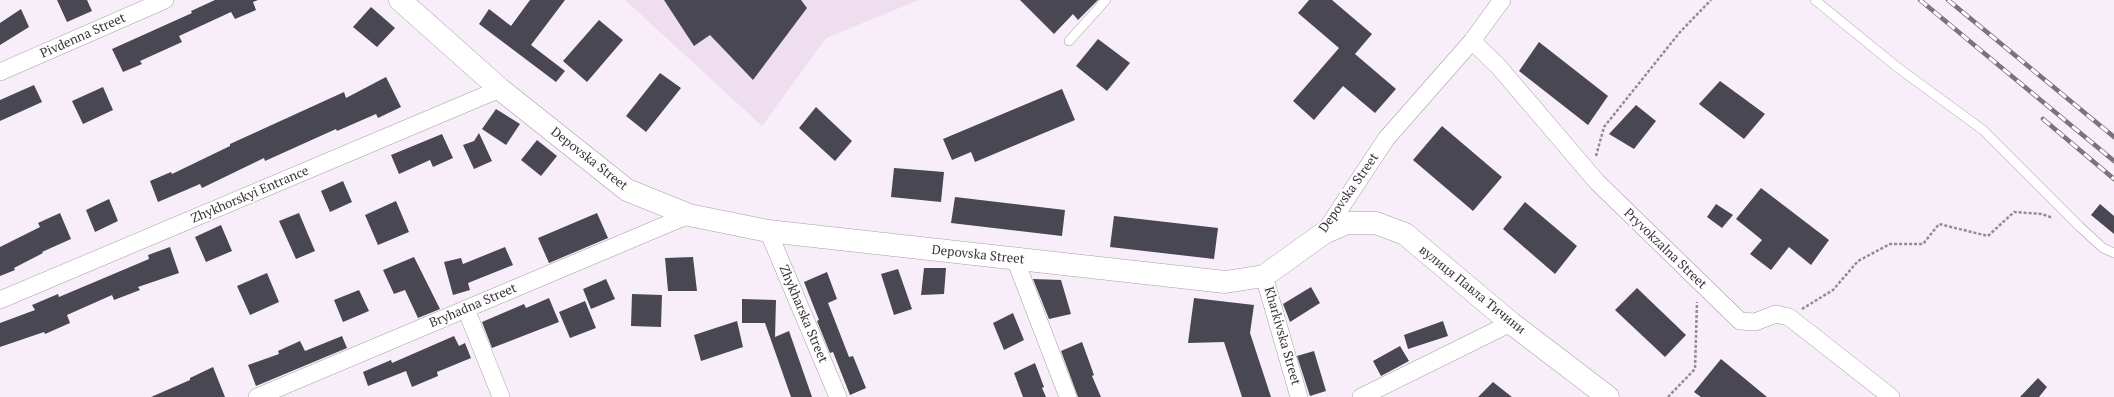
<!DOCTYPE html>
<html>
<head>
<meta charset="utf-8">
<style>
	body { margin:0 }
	canvas { display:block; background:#f8eef9 }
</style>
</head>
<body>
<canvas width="2114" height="397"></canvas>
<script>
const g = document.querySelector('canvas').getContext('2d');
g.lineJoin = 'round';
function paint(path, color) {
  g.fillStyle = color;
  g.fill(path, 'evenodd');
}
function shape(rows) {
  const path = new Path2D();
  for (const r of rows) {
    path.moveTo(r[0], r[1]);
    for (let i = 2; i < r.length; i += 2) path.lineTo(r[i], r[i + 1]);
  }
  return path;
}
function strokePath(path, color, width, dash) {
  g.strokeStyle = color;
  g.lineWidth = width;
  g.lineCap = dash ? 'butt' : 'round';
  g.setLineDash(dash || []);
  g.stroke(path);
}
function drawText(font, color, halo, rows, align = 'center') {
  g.font = font + ' "PT Serif",serif';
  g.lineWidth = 4;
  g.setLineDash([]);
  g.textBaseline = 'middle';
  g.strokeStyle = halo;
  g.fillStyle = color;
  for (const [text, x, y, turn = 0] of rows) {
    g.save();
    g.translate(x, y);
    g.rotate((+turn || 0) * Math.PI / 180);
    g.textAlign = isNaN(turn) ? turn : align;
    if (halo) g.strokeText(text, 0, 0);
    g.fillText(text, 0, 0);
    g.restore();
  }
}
paint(shape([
	[625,0,919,0,826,38,762,126]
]), '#eedeee');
paint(shape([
	[57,0,87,0,92,11,67,22],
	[215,0,258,0,253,2,256,10,235,19,231,12,179,36,182,42,140,61,142,64,123,72,112,49,192,13,191,11],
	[530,0,565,0,531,45,565,71,556,82,479,24,489,9,511,26],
	[664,0,801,0,807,8,753,80,710,35,694,46],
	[1020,0,1098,0,1078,20,1073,14,1054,34],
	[1309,0,1332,0,1372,34,1355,54,1396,89,1375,113,1343,86,1314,120,1293,101,1339,48,1298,13],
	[371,7,395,28,377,47,353,27],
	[21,9,29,27,0,45,0,23],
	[599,20,623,40,587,82,563,61],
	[1098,39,1130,63,1107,91,1076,66],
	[1539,42,1608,96,1588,125,1519,71],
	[660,73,681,88,646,132,626,116],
	[386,77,401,107,378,118,376,114,337,131,336,129,265,161,264,158,202,188,200,184,158,202,150,181,171,172,172,174,230,146,230,144,344,92,346,98],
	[1720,81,1765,114,1744,139,1699,104],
	[34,85,42,102,0,121,0,100],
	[103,87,113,110,83,124,72,101],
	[1062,89,1075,120,975,162,971,152,952,160,943,139],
	[1636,105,1656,121,1634,149,1609,134],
	[816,107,852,141,835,161,799,128],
	[496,109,520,124,506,145,482,129],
	[1442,126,1502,177,1473,211,1413,160],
	[479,133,492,161,474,169,463,145,474,141],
	[442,134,453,158,433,167,430,160,399,174,391,155],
	[537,140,557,156,541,176,521,160],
	[894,168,944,172,941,202,891,197],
	[343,181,352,202,330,212,321,191],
	[1761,188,1829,240,1811,265,1789,247,1771,270,1750,254,1762,240,1736,219],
	[955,197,1065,210,1062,236,951,223],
	[109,199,118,221,95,232,86,210],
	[396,201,409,232,378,245,365,215],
	[1525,202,1577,246,1555,274,1503,229],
	[1716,204,1733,215,1722,228,1707,217],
	[2100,204,2114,216,2114,234,2091,215],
	[60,213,71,239,42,252,43,253,14,268,15,270,0,276,0,247,40,227,38,223],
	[299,213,315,251,296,259,279,221],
	[597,213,608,238,549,263,538,238],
	[1114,216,1218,228,1214,259,1110,247],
	[221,225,232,251,206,262,195,237],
	[170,247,179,273,138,287,140,290,114,300,112,295,67,315,70,323,45,334,44,332,0,347,0,323,35,310,32,305,58,294,59,297,149,259,148,255],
	[505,247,513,265,468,283,470,290,453,295,444,262,461,258,463,264],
	[414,257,440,309,418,318,405,290,394,294,383,270],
	[693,257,697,291,668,291,665,258],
	[924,268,946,268,944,294,921,295],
	[898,269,912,309,894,315,881,274],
	[827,272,837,299,828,303,849,357,853,356,866,388,850,395,833,352,830,353,817,321,819,320,804,282],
	[267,273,279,302,250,315,237,286],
	[606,279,615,299,591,309,583,289],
	[1033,279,1061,280,1071,314,1049,319],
	[1311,287,1320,303,1290,322,1283,304],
	[1637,288,1686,335,1665,357,1615,310],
	[359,290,369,311,343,322,334,300],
	[632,294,662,295,661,327,631,326],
	[549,298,559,322,492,348,482,322,524,304,526,308],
	[1194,298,1254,305,1250,333,1271,397,1242,397,1224,342,1188,343],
	[742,299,776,300,775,337,789,331,812,397,791,397,765,323,742,323],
	[585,301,596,328,570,338,559,312],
	[1013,313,1024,340,1004,350,993,323],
	[737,321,743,347,701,361,694,335],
	[1443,321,1448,336,1408,349,1404,335],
	[342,336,347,348,256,386,248,365,279,354,278,351,300,341,305,351],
	[454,336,459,346,465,343,471,358,437,372,438,376,412,387,406,371,368,386,363,372,391,360,392,363],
	[1082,342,1094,375,1092,376,1101,397,1078,397,1061,351],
	[1400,346,1409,361,1381,376,1373,361],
	[1314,351,1326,391,1310,396,1297,356],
	[1721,359,1767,397,1701,397,1694,392],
	[1035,363,1044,387,1042,388,1046,397,1023,397,1014,373],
	[213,367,225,397,151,397,190,380,190,378],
	[2038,378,2047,387,2039,397,2020,397],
	[1493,382,1512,397,1478,397]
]), '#494752');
const service = shape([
	[1815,0,1897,67,1983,130,2079,226,2103,248,2114,253],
	[1069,41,1106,0]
]);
const minor = shape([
	[1472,41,1498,66,1597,182,1740,321,1755,322,1776,314,1789,317,1891,397],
	[0,72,165,0],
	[768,231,838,397],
	[1324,233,1386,139,1472,41,1502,0],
	[1015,259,1068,397],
	[1264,276,1299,397],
	[0,300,500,89],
	[466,309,501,397],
	[257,397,689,215],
	[1361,397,1511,323]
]);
const secondary = shape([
	[400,0,500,89,627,190,689,215,768,231,1225,282,1264,276,1324,233,1347,223,1376,223,1405,234,1511,323,1608,397]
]);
strokePath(service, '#a79ea8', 10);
strokePath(minor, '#a79ea8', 18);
strokePath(secondary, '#a79ea8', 23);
strokePath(shape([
	[1596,156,1604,127,1680,32,1711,0],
	[1802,309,1833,290,1858,261,1890,244,1923,244,1939,224,1988,236,2014,212,2042,214,2053,218],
	[1668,397,1695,369,1697,302]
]), '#928b92', 2.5, [3, 2]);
strokePath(service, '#fff', 9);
strokePath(minor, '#fff', 17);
strokePath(secondary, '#fff', 22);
const rail = shape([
	[1920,0,2114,161],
	[1948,0,2114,137],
	[2043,119,2114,179]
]);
strokePath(rail, '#7a747a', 4.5);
strokePath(rail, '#fff', 3, [9]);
drawText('13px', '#3a363a', '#fff', [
	["Pivdenna Street",83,36,-24],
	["Depovska Street",589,159,38],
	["Depovska Street",1349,193,-55],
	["Zhykhorskyi Entrance",250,195,-23],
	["Pryvokzalna Street",1665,249,44],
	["Depovska Street",978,255,6],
	["вулиця Павла Тичини",1472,290,39],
	["Bryhadna Street",473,306,-23],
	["Zhykharska Street",803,314,67],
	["Kharkivska Street",1282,336,74]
]);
</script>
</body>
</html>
